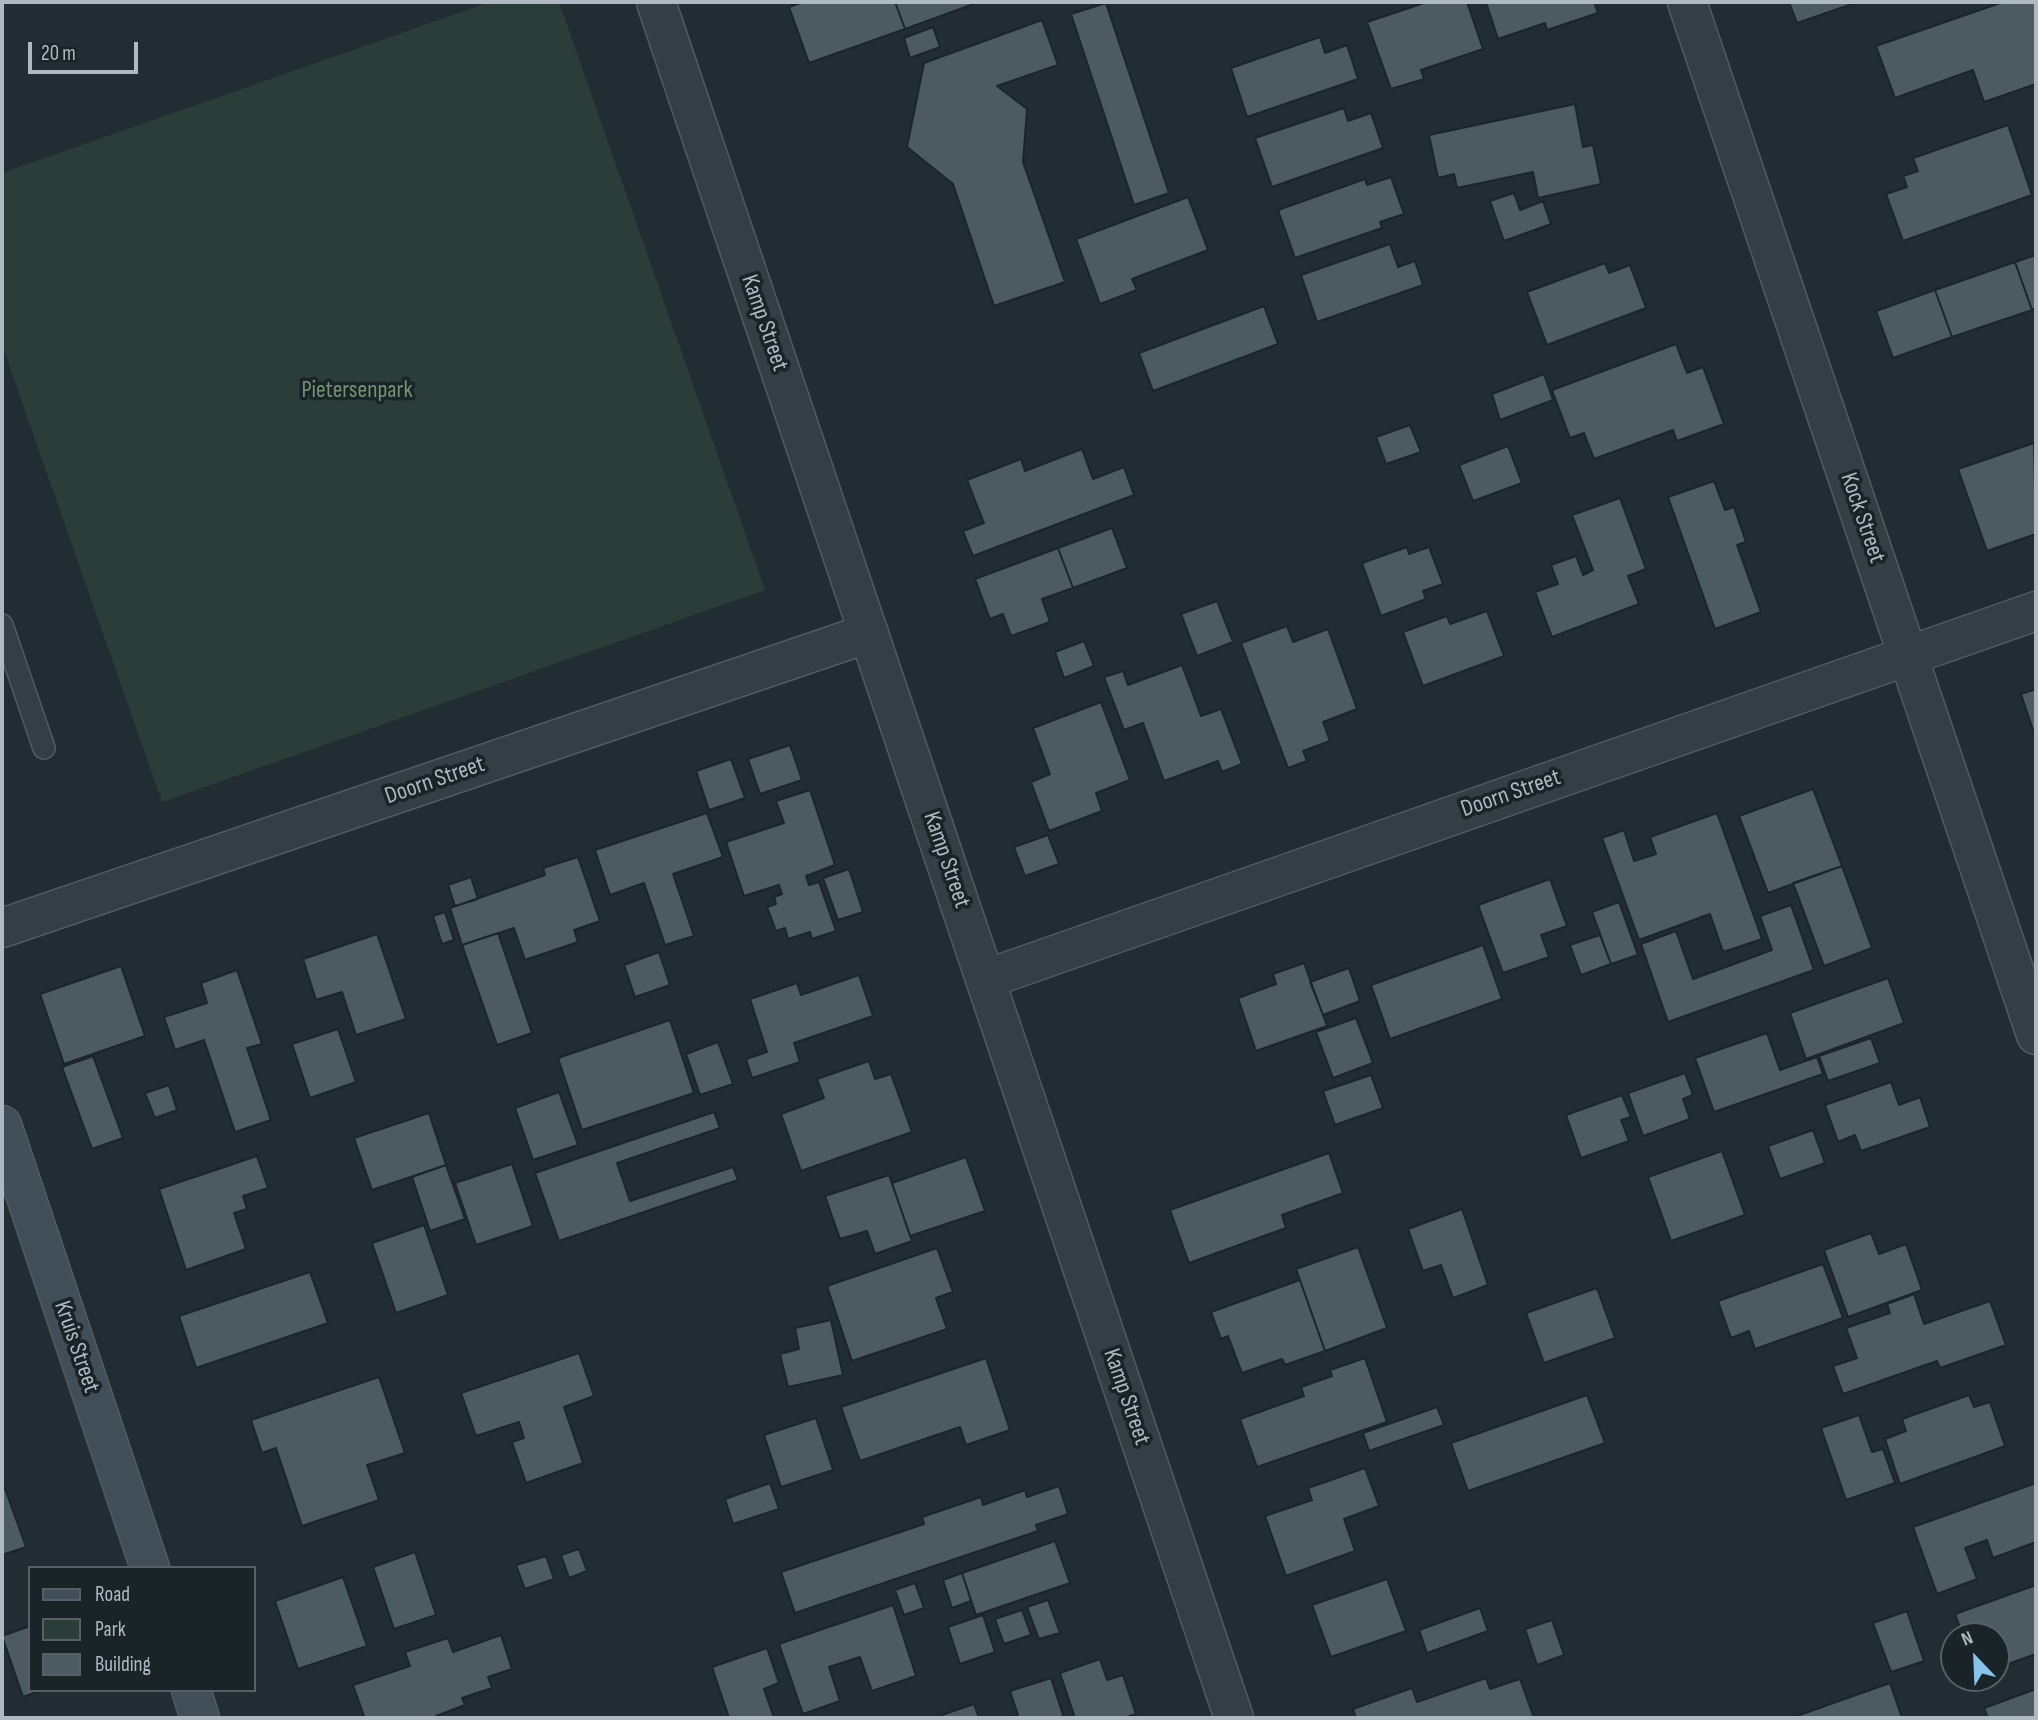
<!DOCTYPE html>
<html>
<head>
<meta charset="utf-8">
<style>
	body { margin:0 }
	#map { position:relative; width:2038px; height:1720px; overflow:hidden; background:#212d33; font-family:"Sofia Sans Condensed",sans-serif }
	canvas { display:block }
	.frame { position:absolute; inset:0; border:4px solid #aeb9c1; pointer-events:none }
	.legend { position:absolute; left:28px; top:1566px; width:228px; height:126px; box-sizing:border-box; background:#192328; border:2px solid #555f65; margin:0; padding:9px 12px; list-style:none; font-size:21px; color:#aeb9c1 }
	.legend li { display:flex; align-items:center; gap:14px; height:35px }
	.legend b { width:35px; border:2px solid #555f65 }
	.north { position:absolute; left:1940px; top:1622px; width:70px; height:70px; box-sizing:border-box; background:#192328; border:2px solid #555f65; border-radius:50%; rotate:337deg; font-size:19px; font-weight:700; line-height:28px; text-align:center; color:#aeb9c1 }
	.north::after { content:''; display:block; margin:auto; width:24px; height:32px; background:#87c4ec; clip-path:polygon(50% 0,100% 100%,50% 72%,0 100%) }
	.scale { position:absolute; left:28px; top:42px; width:110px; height:32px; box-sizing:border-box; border:4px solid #aeb9c1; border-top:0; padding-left:9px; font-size:21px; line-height:24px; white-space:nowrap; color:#aeb9c1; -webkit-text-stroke:5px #192328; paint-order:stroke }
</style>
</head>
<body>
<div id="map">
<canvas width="2038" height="1720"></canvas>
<div class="frame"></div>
<ul class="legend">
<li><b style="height:9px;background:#424e57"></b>Road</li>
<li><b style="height:19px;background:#2a3d38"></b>Park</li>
<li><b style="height:19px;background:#4c5a62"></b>Building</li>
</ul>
<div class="north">N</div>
<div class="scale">20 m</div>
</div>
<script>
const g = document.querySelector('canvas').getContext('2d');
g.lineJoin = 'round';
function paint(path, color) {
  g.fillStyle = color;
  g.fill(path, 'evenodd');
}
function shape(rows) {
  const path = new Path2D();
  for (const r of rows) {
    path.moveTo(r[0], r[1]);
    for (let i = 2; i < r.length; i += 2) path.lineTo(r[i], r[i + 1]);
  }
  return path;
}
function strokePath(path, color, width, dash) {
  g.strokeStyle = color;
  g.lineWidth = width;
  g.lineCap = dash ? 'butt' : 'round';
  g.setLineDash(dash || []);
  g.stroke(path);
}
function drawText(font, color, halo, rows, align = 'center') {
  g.font = font + ' "Sofia Sans Condensed",sans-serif';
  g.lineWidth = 7;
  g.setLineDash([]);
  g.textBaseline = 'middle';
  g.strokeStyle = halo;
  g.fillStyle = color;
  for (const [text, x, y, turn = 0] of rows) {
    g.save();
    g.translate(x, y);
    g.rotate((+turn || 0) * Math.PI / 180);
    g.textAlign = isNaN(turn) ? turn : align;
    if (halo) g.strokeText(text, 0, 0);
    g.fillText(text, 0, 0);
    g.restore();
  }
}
paint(shape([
	[490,2,559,2,765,590,162,802,2,345,2,173]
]), '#2a3d38');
const building = shape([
	[803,2,895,2,905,29,809,63,789,7,803,2],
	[895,2,970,2,971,5,905,29,895,2],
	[1427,2,1467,2,1483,49,1421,70,1424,79,1391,89,1367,22,1427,2],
	[1486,2,1594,2,1598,13,1547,30,1545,23,1498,39,1486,2],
	[1789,2,1858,2,1797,23,1789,2],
	[2003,2,2036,2,2036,84,1984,102,1973,70,1895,98,1876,46,2003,2],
	[1106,3,1169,193,1134,205,1071,14,1106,3],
	[1042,20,1058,65,997,86,1027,109,1023,162,1065,282,994,306,953,184,907,147,924,63,1042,20],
	[933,27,940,47,910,58,904,38,933,27],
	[1320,37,1325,53,1347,45,1358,79,1247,117,1231,68,1320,37],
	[1575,104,1583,147,1593,145,1601,184,1538,198,1533,172,1457,188,1454,174,1438,178,1429,135,1575,104],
	[1344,108,1348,121,1371,113,1383,148,1272,187,1255,138,1344,108],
	[2008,125,2032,195,1903,241,1886,194,1907,187,1903,176,1918,171,1913,158,2008,125],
	[1391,177,1404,214,1380,222,1382,228,1295,258,1278,210,1365,179,1367,185,1391,177],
	[1514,193,1520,210,1543,201,1551,224,1504,241,1490,201,1514,193],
	[1188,197,1208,250,1132,279,1137,290,1100,304,1076,239,1188,197],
	[1390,244,1398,267,1415,261,1423,285,1317,322,1301,275,1390,244],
	[2036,255,2036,308,2032,310,2015,262,2036,255],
	[2015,262,2032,310,1952,337,1935,290,2015,262],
	[1605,263,1609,273,1630,265,1646,308,1547,345,1527,292,1605,263],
	[1935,290,1952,337,1893,358,1876,311,1935,290],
	[1264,306,1278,344,1153,391,1139,353,1264,306],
	[1676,344,1687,373,1703,367,1724,424,1677,441,1673,430,1594,459,1584,433,1570,438,1552,390,1676,344],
	[1544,374,1553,400,1500,420,1492,394,1544,374],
	[1410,425,1421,452,1386,464,1376,437,1410,425],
	[2034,443,2036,534,1987,551,1958,469,2034,443],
	[1508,446,1522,483,1473,501,1459,465,1508,446],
	[1082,449,1093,479,1124,467,1134,495,973,556,963,531,984,523,967,480,1021,459,1025,471,1082,449],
	[1714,481,1725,510,1734,507,1746,542,1737,545,1761,612,1715,629,1668,497,1714,481],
	[1620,498,1646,569,1628,576,1639,604,1552,637,1535,592,1558,584,1551,565,1576,556,1583,575,1593,570,1572,515,1620,498],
	[1112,528,1127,568,1073,588,1058,548,1112,528],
	[1407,547,1409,554,1429,547,1443,584,1423,591,1426,599,1381,616,1362,563,1407,547],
	[1058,548,1073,588,1042,599,1050,622,1011,636,1003,614,990,619,975,579,1058,548],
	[1217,601,1233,642,1197,656,1181,614,1217,601],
	[1487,611,1504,656,1423,686,1403,632,1447,616,1450,624,1487,611],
	[1287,626,1293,642,1328,629,1357,709,1323,722,1330,741,1303,751,1307,761,1288,768,1241,643,1287,626],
	[1084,641,1094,666,1064,678,1055,652,1084,641],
	[1182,665,1201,716,1221,709,1242,764,1222,772,1218,761,1164,781,1143,723,1124,730,1104,677,1123,671,1128,685,1182,665],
	[2036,689,2036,739,2021,694,2036,689],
	[1101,702,1130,780,1096,793,1102,811,1049,831,1031,782,1050,774,1033,728,1101,702],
	[790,745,802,780,760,794,748,759,790,745],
	[731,759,745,798,709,810,696,771,731,759],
	[1813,789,1842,866,1768,893,1739,816,1813,789],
	[810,790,835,865,806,876,809,885,819,882,836,931,812,939,810,932,788,939,785,928,776,931,767,907,776,904,774,897,782,894,779,885,744,896,726,842,784,823,776,801,810,790],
	[707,813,723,857,673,874,694,936,665,945,644,883,610,895,595,850,707,813],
	[1717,813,1762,939,1723,952,1710,914,1639,940,1602,838,1624,830,1634,861,1656,854,1650,837,1717,813],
	[1048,835,1059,864,1025,876,1014,847,1048,835],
	[578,857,600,921,574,930,578,942,525,960,514,928,462,945,450,908,545,875,543,868,578,857],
	[1842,866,1872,948,1824,966,1793,883,1842,866],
	[849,869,863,912,838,920,823,878,849,869],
	[471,877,478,899,455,906,448,885,471,877],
	[1550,879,1567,926,1541,935,1549,957,1503,973,1478,905,1550,879],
	[1619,902,1638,955,1611,964,1592,912,1619,902],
	[1791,905,1814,970,1668,1022,1641,944,1676,931,1693,979,1772,950,1760,916,1791,905],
	[445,912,454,940,442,944,433,916,445,912],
	[498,933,532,1033,497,1045,462,945,498,933],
	[377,934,406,1019,356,1035,342,992,316,1000,303,959,377,934],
	[1600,935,1611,964,1581,975,1570,945,1600,935],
	[1483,945,1502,999,1390,1039,1371,985,1483,945],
	[659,952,670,985,635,997,624,965,659,952],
	[1304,963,1327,1026,1256,1051,1238,998,1276,984,1273,974,1304,963],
	[121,966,145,1036,64,1064,40,994,121,966],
	[1349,968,1360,1001,1323,1015,1310,982,1349,968],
	[237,970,262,1044,247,1048,271,1120,235,1132,204,1040,175,1050,164,1017,207,1003,201,983,237,970],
	[859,975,873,1016,794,1043,800,1062,752,1078,746,1059,767,1052,750,999,797,983,801,995,859,975],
	[1888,978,1904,1023,1806,1059,1790,1013,1888,978],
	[1356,1018,1373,1063,1333,1078,1316,1032,1356,1018],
	[670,1020,694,1093,582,1130,558,1058,670,1020],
	[338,1029,356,1082,310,1098,292,1044,338,1029],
	[1767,1033,1780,1070,1817,1057,1823,1074,1714,1112,1695,1058,1767,1033],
	[1871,1038,1880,1063,1828,1081,1819,1056,1871,1038],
	[718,1042,733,1084,700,1095,686,1054,718,1042],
	[93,1056,123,1138,92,1149,62,1067,93,1056],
	[869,1061,875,1079,891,1074,912,1132,801,1171,781,1114,824,1098,817,1079,869,1061],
	[1685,1073,1693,1095,1683,1099,1690,1119,1643,1136,1628,1093,1685,1073],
	[1371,1075,1383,1108,1335,1125,1323,1091,1371,1075],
	[1891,1082,1899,1105,1920,1097,1930,1127,1861,1151,1855,1135,1838,1142,1825,1105,1891,1082],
	[169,1085,177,1110,155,1118,145,1093,169,1085],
	[559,1092,578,1145,533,1160,515,1108,559,1092],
	[1622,1095,1631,1117,1621,1120,1629,1141,1581,1158,1566,1115,1622,1095],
	[714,1112,720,1128,617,1163,630,1201,733,1167,738,1180,559,1241,535,1173,714,1112],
	[429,1113,446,1165,372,1190,354,1138,429,1113],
	[1813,1130,1825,1163,1780,1179,1768,1146,1813,1130],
	[1722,1151,1745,1215,1671,1241,1648,1177,1722,1151],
	[1329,1153,1343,1193,1282,1215,1286,1228,1189,1263,1170,1210,1329,1153],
	[257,1156,268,1188,243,1196,247,1209,234,1213,246,1249,186,1270,159,1189,257,1156],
	[966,1157,985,1211,910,1236,892,1183,966,1157],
	[512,1164,533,1226,476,1245,455,1183,512,1164],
	[446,1165,465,1219,430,1231,412,1177,446,1165],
	[889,1175,912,1241,875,1254,867,1231,840,1239,825,1196,889,1175],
	[1462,1209,1488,1285,1453,1298,1441,1265,1423,1271,1408,1229,1462,1209],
	[424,1225,448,1295,396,1313,372,1243,424,1225],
	[1871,1233,1879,1254,1906,1244,1922,1290,1848,1317,1824,1250,1871,1233],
	[1358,1247,1387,1328,1325,1351,1296,1269,1358,1247],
	[937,1248,953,1292,936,1298,947,1329,852,1361,827,1286,937,1248],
	[1823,1264,1843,1318,1755,1349,1749,1331,1731,1338,1718,1301,1823,1264],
	[310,1272,328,1323,196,1368,179,1316,310,1272],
	[1300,1280,1325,1351,1285,1365,1282,1359,1242,1373,1228,1336,1221,1339,1211,1312,1300,1280],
	[1597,1288,1615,1338,1544,1363,1526,1313,1597,1288],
	[1914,1294,1924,1324,1990,1301,2006,1345,1940,1368,1937,1361,1843,1394,1833,1366,1857,1358,1846,1328,1890,1313,1887,1304,1914,1294],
	[831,1320,843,1375,788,1387,780,1354,799,1349,795,1328,831,1320],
	[579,1353,594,1396,564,1407,583,1463,526,1483,512,1442,524,1438,519,1422,476,1436,461,1393,579,1353],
	[986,1358,1010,1430,966,1445,960,1427,860,1461,841,1407,986,1358],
	[1365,1358,1387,1422,1257,1467,1240,1419,1304,1396,1301,1387,1332,1376,1330,1370,1365,1358],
	[379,1377,405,1453,367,1465,379,1500,302,1526,276,1448,262,1453,251,1420,379,1377],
	[1587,1395,1605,1443,1468,1491,1451,1443,1587,1395],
	[1969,1395,1974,1407,1990,1402,2005,1446,1900,1484,1885,1439,1906,1431,1902,1419,1969,1395],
	[1437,1407,1444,1425,1369,1451,1363,1433,1437,1407],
	[1859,1415,1872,1452,1883,1449,1895,1483,1846,1500,1821,1428,1859,1415],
	[816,1418,833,1470,781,1487,764,1435,816,1418],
	[1365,1468,1379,1506,1344,1519,1355,1551,1286,1576,1265,1516,1312,1500,1308,1488,1365,1468],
	[3,1483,26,1547,2,1555,2,1484,3,1483],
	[770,1483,779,1509,733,1524,725,1499,770,1483],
	[2036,1483,2036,1542,1993,1558,1987,1540,1965,1548,1977,1579,1937,1594,1913,1527,2036,1483],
	[1059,1486,1068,1514,1036,1525,1038,1531,795,1613,781,1572,924,1524,922,1517,981,1497,983,1505,1025,1490,1027,1497,1059,1486],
	[1055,1541,1070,1583,976,1615,962,1573,1055,1541],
	[579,1549,587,1571,569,1578,561,1555,579,1549],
	[415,1552,436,1615,394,1629,373,1567,415,1552],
	[546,1556,554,1579,525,1589,516,1565,546,1556],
	[962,1573,971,1601,952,1608,943,1580,962,1573],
	[343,1577,367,1646,298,1669,275,1601,343,1577],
	[1387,1579,1406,1631,1331,1657,1312,1605,1387,1579],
	[915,1583,924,1608,904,1615,895,1590,915,1583],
	[2036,1585,2036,1654,2005,1665,2001,1653,1996,1655,1996,1636,1963,1636,1955,1614,2036,1585],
	[1048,1600,1060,1633,1039,1639,1027,1607,1048,1600],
	[893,1605,916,1676,872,1691,860,1657,829,1667,840,1701,803,1714,779,1644,893,1605],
	[1480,1608,1488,1631,1427,1653,1419,1630,1480,1608],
	[1022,1610,1031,1635,1004,1644,995,1619,1022,1610],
	[1907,1611,1924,1661,1891,1672,1873,1623,1907,1611],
	[983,1615,995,1652,960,1664,948,1627,983,1615],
	[1552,1620,1564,1655,1537,1665,1525,1629,1552,1620],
	[30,1626,30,1690,43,1690,23,1697,2,1636,30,1626],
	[501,1635,512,1669,488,1677,492,1688,462,1698,465,1705,436,1716,437,1718,357,1718,364,1716,353,1685,410,1666,405,1652,448,1638,453,1652,501,1635],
	[767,1648,779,1683,764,1689,774,1718,729,1718,712,1667,767,1648],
	[1100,1659,1107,1680,1123,1675,1136,1714,1124,1718,1075,1718,1060,1673,1100,1659],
	[1051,1678,1064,1718,1006,1718,1018,1715,1010,1691,1051,1678],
	[1486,1678,1490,1689,1520,1679,1534,1718,1356,1718,1353,1709,1412,1688,1417,1702,1486,1678],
	[1890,1683,1902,1718,1791,1718,1890,1683],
	[2036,1689,2036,1718,1988,1718,1984,1708,2036,1689],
	[974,1704,979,1718,936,1718,936,1717,974,1704]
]);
paint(building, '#4c5a62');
strokePath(building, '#1b252b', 2);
const lane = shape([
	[2,625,44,748]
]);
const street = shape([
	[656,2,1234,1718],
	[1687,2,2036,1035],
	[2,928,869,633],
	[986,979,2036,611]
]);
const secondary = shape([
	[2,1125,150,1568],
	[191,1690,200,1718]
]);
strokePath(lane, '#515c62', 24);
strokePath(street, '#515c62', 41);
strokePath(secondary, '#515c62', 41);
strokePath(lane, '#343e44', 21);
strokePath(street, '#343e44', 38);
strokePath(secondary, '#424e57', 38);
drawText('24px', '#aeb9c1', '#192328', [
	["Kamp Street",764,323,71],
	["Kock Street",1862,518,71],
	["Doorn Street",435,781,-19],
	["Doorn Street",1511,794,-19],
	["Kamp Street",946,860,71],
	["Kruis Street",76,1347,71],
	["Kamp Street",1126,1397,71]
]);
drawText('24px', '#709570', '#192328', [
	["Pietersenpark",357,391]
]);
</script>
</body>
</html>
